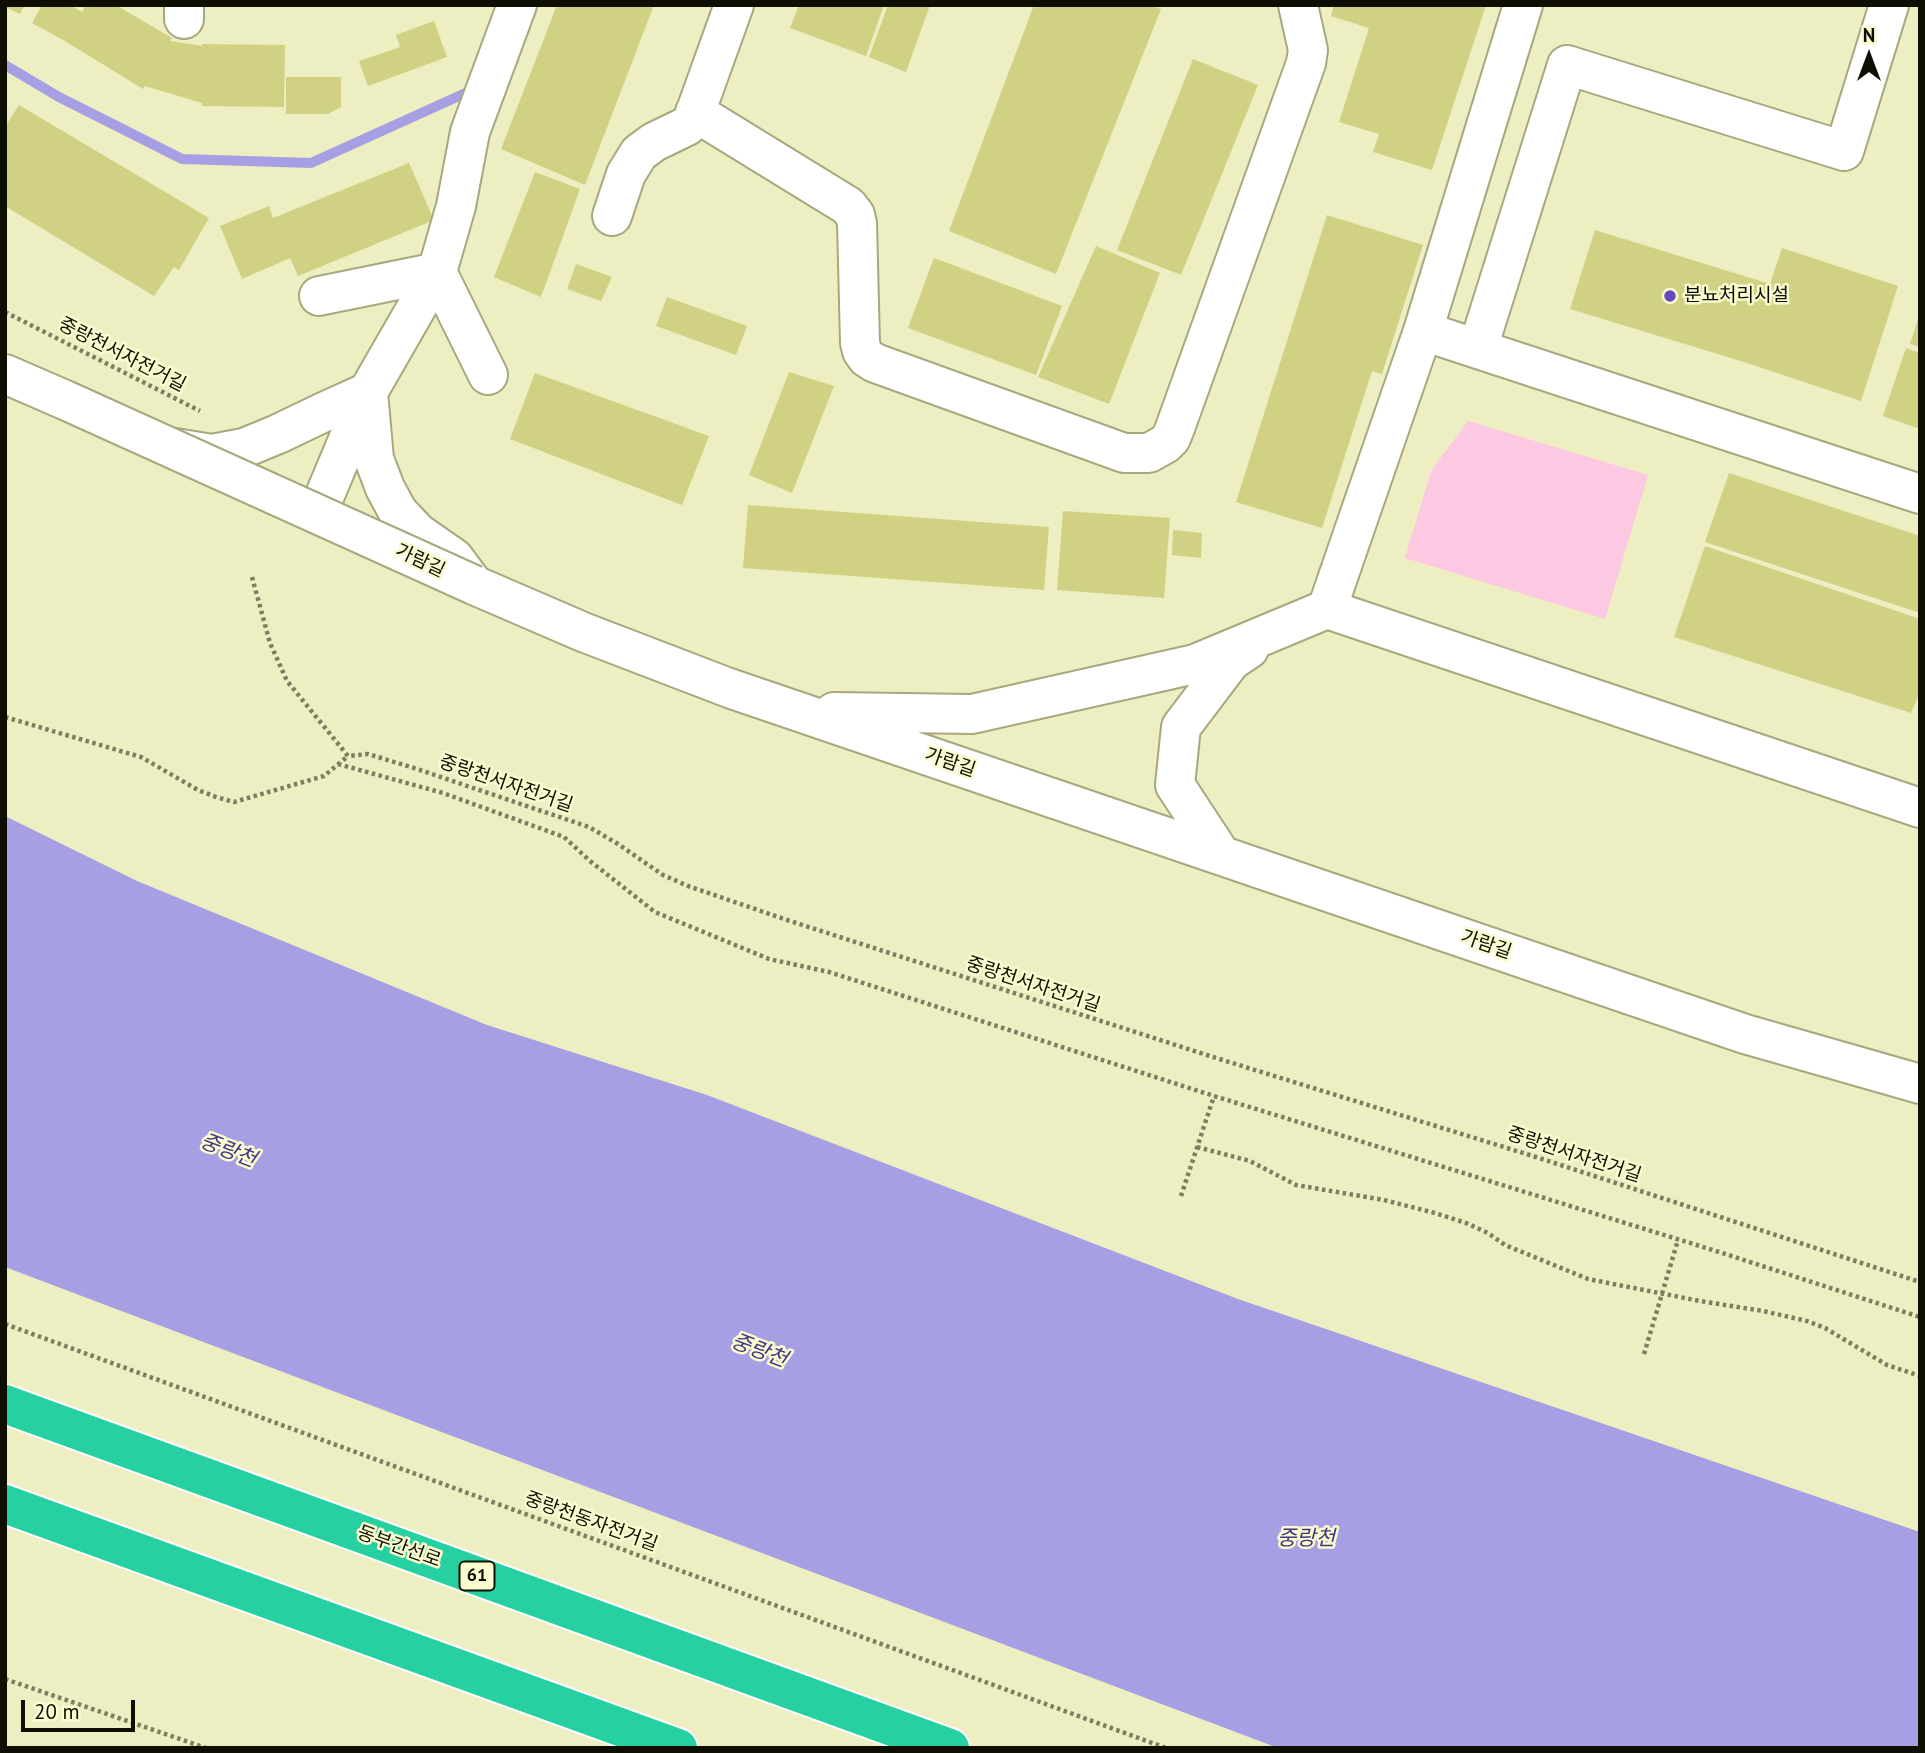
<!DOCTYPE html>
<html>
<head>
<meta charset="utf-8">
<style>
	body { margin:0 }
	#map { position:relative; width:1925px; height:1753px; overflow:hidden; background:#edeec1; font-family:"PT Sans",sans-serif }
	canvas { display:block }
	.frame { position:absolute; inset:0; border:7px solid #0e0e02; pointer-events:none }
	.north { position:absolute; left:1834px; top:21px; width:70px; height:70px; -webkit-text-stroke:5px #fafbce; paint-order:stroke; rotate:0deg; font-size:19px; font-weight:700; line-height:28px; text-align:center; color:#0e0e02 }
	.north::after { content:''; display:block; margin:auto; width:24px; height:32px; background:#0e0e02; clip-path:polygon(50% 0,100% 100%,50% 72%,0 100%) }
	.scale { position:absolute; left:21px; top:1700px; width:114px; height:32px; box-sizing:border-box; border:4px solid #0e0e02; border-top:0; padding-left:9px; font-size:21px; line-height:24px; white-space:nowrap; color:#0e0e02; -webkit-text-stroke:5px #fafbce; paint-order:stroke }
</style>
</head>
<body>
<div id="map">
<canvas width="1925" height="1753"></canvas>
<div class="frame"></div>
<div class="north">N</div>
<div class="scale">20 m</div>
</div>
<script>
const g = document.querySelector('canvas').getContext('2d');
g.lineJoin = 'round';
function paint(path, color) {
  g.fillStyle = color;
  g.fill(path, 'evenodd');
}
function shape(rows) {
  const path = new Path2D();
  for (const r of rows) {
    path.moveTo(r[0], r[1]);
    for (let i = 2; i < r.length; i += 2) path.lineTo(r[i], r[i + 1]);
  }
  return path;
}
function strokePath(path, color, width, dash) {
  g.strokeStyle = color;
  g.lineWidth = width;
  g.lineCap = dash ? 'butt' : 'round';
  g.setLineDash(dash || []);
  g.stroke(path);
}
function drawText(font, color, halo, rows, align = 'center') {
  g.font = font + ' "PT Sans","Noto Sans KR",sans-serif';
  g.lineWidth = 5;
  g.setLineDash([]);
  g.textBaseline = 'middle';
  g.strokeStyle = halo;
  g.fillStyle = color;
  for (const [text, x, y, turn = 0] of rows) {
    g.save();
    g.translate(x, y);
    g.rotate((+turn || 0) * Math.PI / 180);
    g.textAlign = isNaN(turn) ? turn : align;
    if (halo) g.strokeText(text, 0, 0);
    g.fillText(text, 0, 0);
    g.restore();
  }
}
paint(shape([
	[1468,421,1648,475,1605,619,1405,558,1431,471]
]), '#fdc9e2');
paint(shape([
	[5,816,137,881,487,1025,707,1095,1238,1299,1920,1532,1920,1748,1278,1748,5,1267]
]), '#a69fe4');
strokePath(shape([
	[5,65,59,97,182,159,311,163,470,91]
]), '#a69fe4', 10);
paint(shape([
	[5,5,25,5,20,14,5,7],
	[42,5,70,5,82,12,86,5,116,5,172,38,170,41,202,46,202,44,285,45,284,107,202,106,202,103,145,86,143,89,65,41,32,23],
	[557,5,654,5,585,185,501,149],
	[799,5,884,5,866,56,790,28],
	[888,5,930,5,906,72,869,57],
	[1034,5,1150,5,1161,9,1056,274,949,231],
	[1334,5,1486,5,1432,170,1373,152,1379,134,1339,122,1369,28,1331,16],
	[434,21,447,57,368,86,359,61,400,47,396,35],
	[1193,59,1258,85,1181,275,1117,250],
	[286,77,341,77,341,107,328,114,286,114],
	[19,105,209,218,179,270,174,267,154,296,5,206,5,127],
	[409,163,434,220,298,276,290,258,242,279,220,226,269,206,273,218],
	[535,172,580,189,541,297,494,277],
	[1327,215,1423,245,1382,374,1372,371,1322,528,1236,502],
	[1595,230,1770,284,1782,248,1898,286,1861,401,1744,362,1570,309],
	[1096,246,1160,273,1109,404,1038,377],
	[934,258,1062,306,1036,375,908,328],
	[576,264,612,277,601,301,567,289],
	[667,297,747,326,736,355,656,326],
	[1919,316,1920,316,1920,347,1910,344],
	[1906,348,1920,353,1920,429,1883,416],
	[789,372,834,386,792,493,749,475],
	[535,373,709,436,682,505,510,439],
	[1729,473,1920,536,1920,613,1705,542],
	[748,505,1049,527,1044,590,743,568],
	[1063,511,1170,518,1164,598,1057,590],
	[1173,530,1202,533,1201,558,1172,555],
	[1705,546,1920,619,1920,692,1911,713,1674,637]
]), '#d1d184');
const minor = shape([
	[184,19,184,5],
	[695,112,848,206,855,215,857,223,860,343,862,351,867,358,875,363,1124,453,1149,453,1165,444,1171,438,1175,428,1306,63,1308,50,1298,5],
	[612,216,626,174,639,153,654,142,687,126,693,119,734,5],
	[319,296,437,272,488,375],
	[1423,331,1523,5],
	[1478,348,1567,65,1844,151,1889,5],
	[5,374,65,400],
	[175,448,212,454,244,448,278,434,326,411,368,392,374,459,385,488,398,512,418,533,454,558,474,585,583,632,729,688,1745,1034,1920,1084],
	[317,514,368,392,437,272,456,206,470,132,517,5],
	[1327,609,1920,808],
	[834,712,972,714,1195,664,1327,609,1423,331,1920,494],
	[1221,855,1175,785,1181,727,1231,661,1249,649]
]);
const highway = shape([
	[5,1404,950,1748],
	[5,1504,678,1748]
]);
strokePath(minor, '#a8a87e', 42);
strokePath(highway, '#fff', 42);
strokePath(shape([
	[5,312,200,411],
	[252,577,270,643,287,681,348,756,368,754,414,768,589,827,618,844,663,875,688,886,790,921,1213,1057,1536,1157,1920,1282],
	[5,717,141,757,198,790,216,797,234,802,324,776,348,756],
	[338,764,443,793,564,837,590,861,655,912,769,959,829,972,1214,1096,1716,1251,1920,1317],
	[1197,1147,1250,1161,1296,1185,1384,1200,1435,1213,1466,1223,1488,1233,1505,1245,1588,1279,1700,1301,1763,1311,1807,1321,1825,1328,1887,1365,1920,1376],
	[1181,1196,1214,1096],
	[5,1324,1166,1748],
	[1644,1354,1678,1240],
	[5,1679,206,1748]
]), '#7d7e61', 4.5, [3.5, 3.5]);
strokePath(minor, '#fff', 38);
strokePath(highway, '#26d0a1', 38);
const minorBridge = shape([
	[65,400,474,585]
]);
strokePath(minorBridge, '#a8a87e', 42, []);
strokePath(minorBridge, '#fff', 38);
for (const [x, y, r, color] of [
	[1670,296,7,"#6349c2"]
]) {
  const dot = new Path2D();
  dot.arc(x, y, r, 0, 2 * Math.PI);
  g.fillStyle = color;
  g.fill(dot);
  strokePath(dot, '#fafbce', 2.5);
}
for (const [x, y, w] of [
	[477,1576,35]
]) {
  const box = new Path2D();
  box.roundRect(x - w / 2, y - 14.5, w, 29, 5);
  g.fillStyle = '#fafbce';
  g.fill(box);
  strokePath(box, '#0e0e02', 2);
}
drawText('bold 18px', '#0e0e02', null, [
	["61",477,1576]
]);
drawText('19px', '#0e0e02', '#fafbce', [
	["분뇨처리시설",1684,296]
], 'left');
drawText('19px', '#0e0e02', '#fafbce', [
	["중랑천서자전거길",122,355,27],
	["가람길",420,561,25],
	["가람길",950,763,19],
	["중랑천서자전거길",506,784,19],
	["가람길",1486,945,19],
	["중랑천서자전거길",1033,985,18],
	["중랑천서자전거길",1574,1155,18],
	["중랑천동자전거길",591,1522,20],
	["동부간선로",399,1547,20]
]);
drawText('italic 21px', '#443484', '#fafbce', [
	["중랑천",228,1151,21],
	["중랑천",759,1351,21],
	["중랑천",1306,1539]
]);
</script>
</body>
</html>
